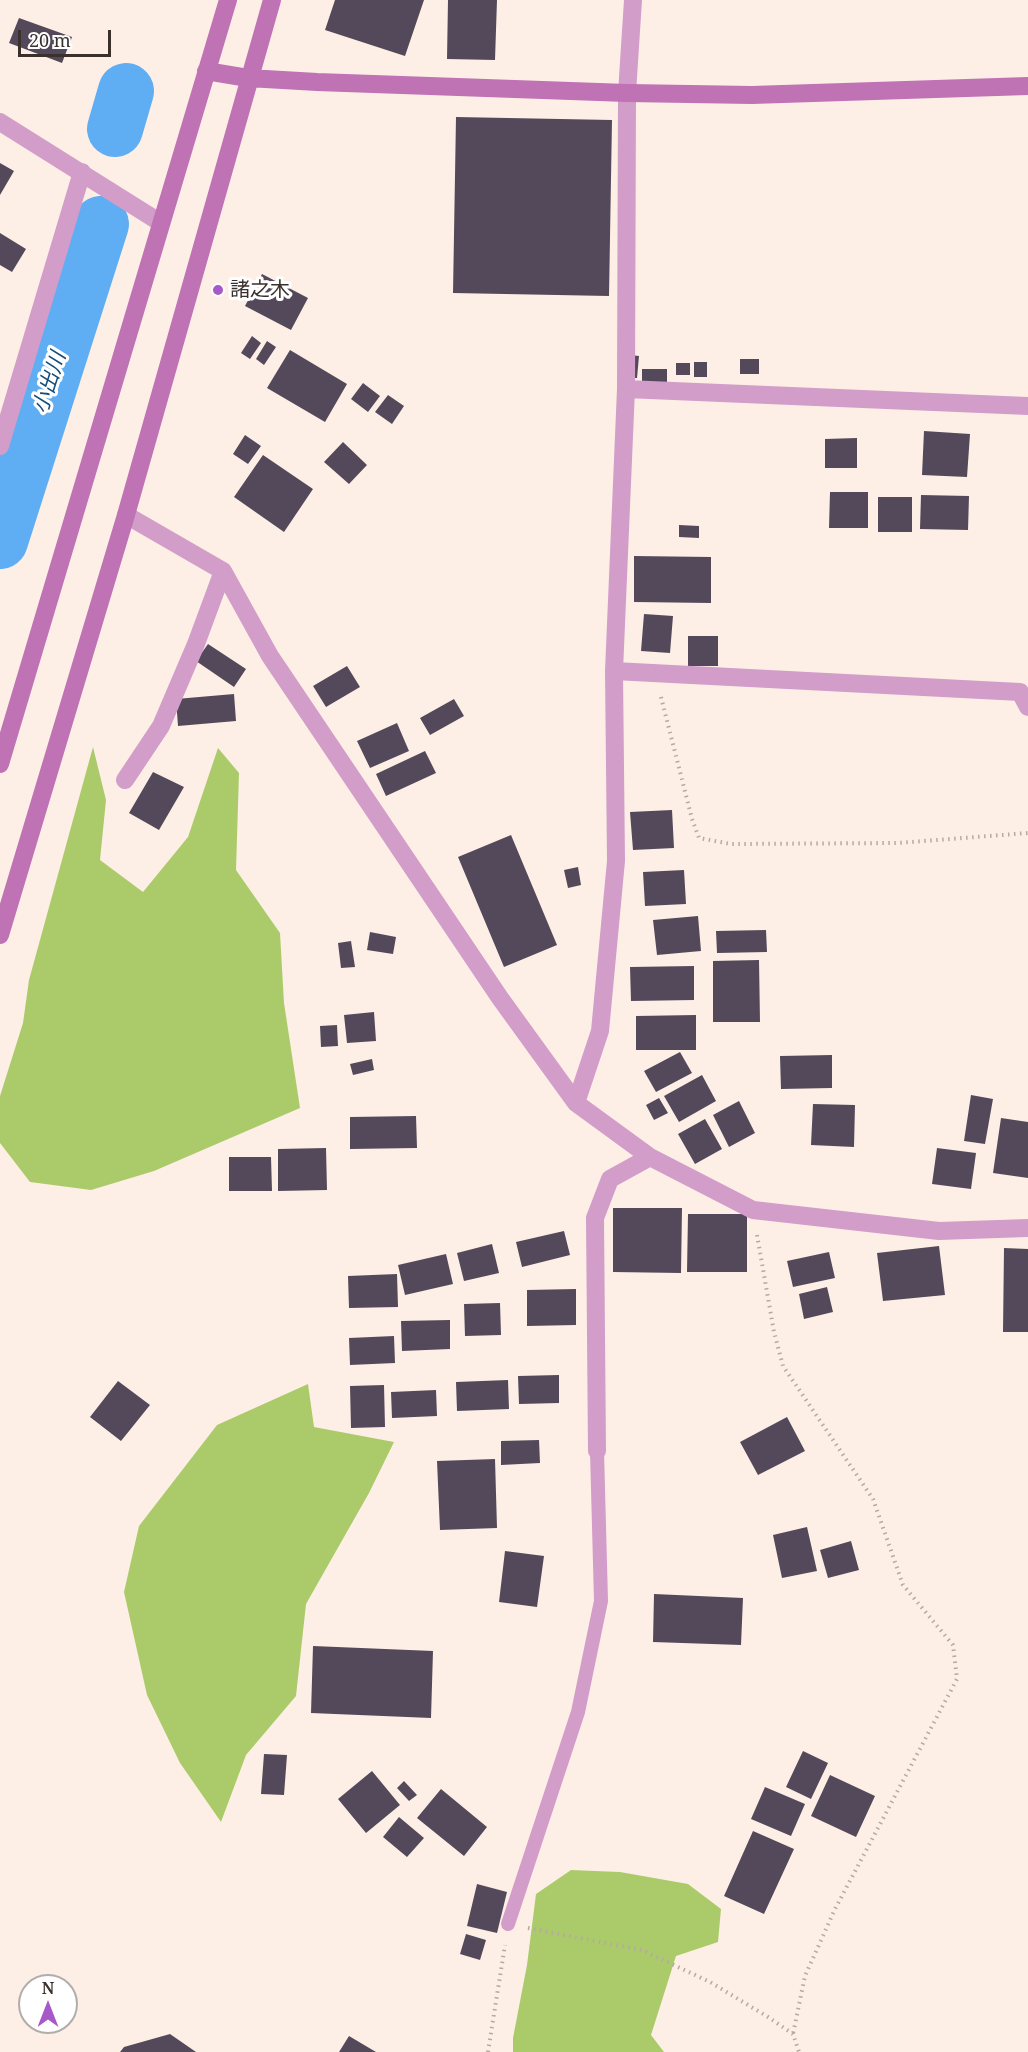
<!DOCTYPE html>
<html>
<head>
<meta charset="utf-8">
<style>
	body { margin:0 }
	#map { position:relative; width:1028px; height:2052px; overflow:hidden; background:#fdefe6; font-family:"Noto Serif",serif }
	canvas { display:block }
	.north { position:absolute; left:18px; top:1974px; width:60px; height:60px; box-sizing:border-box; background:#fff; border:2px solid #b0adab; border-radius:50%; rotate:0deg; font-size:16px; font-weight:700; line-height:24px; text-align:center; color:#3a312c }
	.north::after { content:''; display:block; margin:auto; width:21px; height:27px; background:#a758c9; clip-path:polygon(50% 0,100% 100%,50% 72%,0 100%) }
	.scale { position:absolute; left:18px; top:30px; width:93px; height:27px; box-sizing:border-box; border:3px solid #3a312c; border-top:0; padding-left:8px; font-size:18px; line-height:21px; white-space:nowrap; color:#3a312c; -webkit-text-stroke:4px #fff; paint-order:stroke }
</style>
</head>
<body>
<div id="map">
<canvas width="1028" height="2052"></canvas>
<div class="north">N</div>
<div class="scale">20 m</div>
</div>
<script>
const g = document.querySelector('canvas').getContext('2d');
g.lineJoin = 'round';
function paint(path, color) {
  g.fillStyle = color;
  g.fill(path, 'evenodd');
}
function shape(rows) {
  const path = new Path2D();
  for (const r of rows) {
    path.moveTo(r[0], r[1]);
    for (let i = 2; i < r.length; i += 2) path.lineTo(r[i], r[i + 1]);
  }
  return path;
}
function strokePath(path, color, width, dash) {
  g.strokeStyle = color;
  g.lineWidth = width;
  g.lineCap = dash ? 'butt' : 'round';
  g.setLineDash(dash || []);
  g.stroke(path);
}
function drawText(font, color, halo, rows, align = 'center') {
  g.font = font + ' "Noto Serif","Noto Sans JP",serif';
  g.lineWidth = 6;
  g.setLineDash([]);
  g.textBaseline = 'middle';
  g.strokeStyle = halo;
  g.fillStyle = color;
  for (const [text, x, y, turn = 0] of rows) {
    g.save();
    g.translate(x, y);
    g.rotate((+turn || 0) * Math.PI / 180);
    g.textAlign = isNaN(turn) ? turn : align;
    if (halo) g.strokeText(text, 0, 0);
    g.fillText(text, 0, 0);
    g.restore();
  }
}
paint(shape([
	[93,747,106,800,100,860,143,892,188,837,218,748,239,773,236,870,280,933,284,1003,300,1108,154,1171,91,1190,30,1182,0,1143,0,1096,23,1023,29,980],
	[308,1384,314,1427,394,1442,369,1493,306,1604,296,1696,246,1755,221,1822,180,1763,147,1695,124,1592,139,1526,217,1425],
	[571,1870,620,1872,688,1884,721,1909,718,1942,676,1956,651,2035,664,2052,513,2052,513,2038,527,1965,536,1894]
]), '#abcb6b');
strokePath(shape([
	[115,129,126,91],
	[0,541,101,224]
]), '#5faef4', 56);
paint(shape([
	[335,0,424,0,405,56,325,30],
	[448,0,497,0,495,60,447,59],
	[19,18,72,37,62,63,9,43],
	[456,117,612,120,609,296,453,293],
	[0,163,14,171,0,195],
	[0,233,26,249,12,272,0,265],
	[262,274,308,298,291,330,245,306],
	[252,336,261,343,250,359,241,353],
	[267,341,276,347,264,365,256,359],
	[290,350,347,384,325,422,267,388],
	[630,355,639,356,637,378,628,378],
	[740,359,759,359,759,374,740,374],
	[694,362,707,362,707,377,694,377],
	[676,363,690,363,690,375,676,375],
	[642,369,667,369,667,382,642,382],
	[363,383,380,396,368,412,351,399],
	[388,395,404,406,392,424,375,412],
	[924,431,970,434,967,477,922,475],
	[245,435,261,446,248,464,233,454],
	[857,438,857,468,825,468,825,439],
	[343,442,367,465,349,484,324,462],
	[263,455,313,489,284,532,234,497],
	[830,492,868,492,868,528,829,528],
	[921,495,969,496,968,530,920,529],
	[878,497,912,497,912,532,878,532],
	[679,525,699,526,699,538,679,537],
	[634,556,711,557,711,603,634,602],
	[644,614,673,616,670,653,641,651],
	[688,636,718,636,718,666,688,666],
	[208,644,246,669,234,687,196,661],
	[347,666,360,687,326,707,313,686],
	[234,694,236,721,178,726,176,699],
	[454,699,464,716,430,735,420,718],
	[397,723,409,751,370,768,357,741],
	[425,751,436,773,386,796,376,774],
	[153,772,184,787,159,830,129,813],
	[672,810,674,848,633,850,630,812],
	[511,835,557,945,504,967,458,857],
	[578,867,581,885,568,888,564,870],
	[684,870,686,904,645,906,643,872],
	[698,916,701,951,657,955,653,920],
	[766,930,767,952,717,953,716,931],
	[370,932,396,937,393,954,367,950],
	[351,941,355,967,341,968,338,943],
	[759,960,760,1022,713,1022,713,961],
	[694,966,694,1000,631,1001,630,967],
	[374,1012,376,1041,347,1043,344,1015],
	[696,1015,696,1050,636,1050,636,1016],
	[337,1025,338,1046,321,1047,320,1026],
	[680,1052,692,1073,656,1092,644,1071],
	[832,1055,832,1088,781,1089,780,1056],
	[372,1059,374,1070,353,1075,350,1064],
	[702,1075,716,1101,679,1122,664,1096],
	[971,1095,993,1099,985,1144,964,1141],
	[659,1098,668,1113,654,1120,646,1105],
	[739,1101,755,1133,729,1147,713,1115],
	[813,1104,855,1105,854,1147,811,1145],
	[416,1116,417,1148,350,1149,350,1117],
	[1001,1118,1028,1122,1028,1178,993,1173],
	[705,1119,722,1149,695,1164,678,1134],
	[326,1148,327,1190,278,1191,278,1149],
	[937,1148,976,1153,971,1189,932,1184],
	[229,1157,271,1157,272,1191,229,1191],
	[613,1208,682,1208,681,1273,613,1272],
	[688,1214,747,1214,747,1272,687,1272],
	[564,1231,570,1255,522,1267,516,1242],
	[492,1244,499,1273,464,1281,457,1253],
	[939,1246,945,1295,883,1301,877,1253],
	[1004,1248,1028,1249,1028,1332,1003,1332],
	[829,1252,835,1278,793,1287,787,1261],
	[446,1254,453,1284,405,1295,398,1265],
	[397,1274,398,1307,349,1308,348,1276],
	[827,1287,833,1312,804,1319,799,1294],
	[576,1289,576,1325,527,1326,527,1290],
	[500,1303,501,1335,465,1336,464,1304],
	[450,1320,450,1349,402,1351,401,1321],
	[394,1336,395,1363,350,1365,349,1338],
	[559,1375,559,1403,519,1404,518,1376],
	[508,1380,509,1409,457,1411,456,1382],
	[118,1381,150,1405,121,1441,90,1417],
	[384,1385,385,1427,351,1428,350,1386],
	[436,1390,437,1416,392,1418,391,1392],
	[787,1417,805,1451,758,1475,740,1442],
	[539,1440,540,1463,501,1465,501,1441],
	[495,1459,497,1528,440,1530,437,1461],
	[807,1527,817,1571,782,1578,773,1535],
	[851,1541,859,1570,828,1578,820,1550],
	[505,1551,544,1556,537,1607,499,1602],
	[654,1594,743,1598,741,1645,653,1642],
	[313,1646,433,1651,431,1718,311,1713],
	[803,1751,828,1763,811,1799,786,1787],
	[264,1754,287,1755,284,1795,261,1794],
	[372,1771,400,1805,366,1833,338,1799],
	[830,1775,875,1796,856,1837,811,1816],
	[404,1781,417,1795,409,1801,397,1788],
	[765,1787,805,1804,791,1836,751,1819],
	[441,1789,487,1827,464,1856,417,1818],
	[399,1817,424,1838,407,1857,383,1837],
	[753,1831,794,1849,764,1914,724,1896],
	[477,1884,507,1892,497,1933,467,1926],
	[466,1934,486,1940,480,1960,460,1954],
	[170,2034,196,2052,120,2052,124,2047],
	[349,2036,376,2052,339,2052]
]), '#54495a');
strokePath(shape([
	[661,697,692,819,699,838,731,844,898,843,1028,833],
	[757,1235,774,1332,783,1366,873,1499,903,1585,953,1645,957,1679,835,1909,805,1976,793,2034],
	[528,1928,642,1950,710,1982,768,2017,793,2034,799,2052],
	[488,2052,505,1945]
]), '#b5a9a2', 4, [1.5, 4.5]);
strokePath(shape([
	[508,1924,578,1712,601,1601,597,1451]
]), '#d29dc9', 14);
strokePath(shape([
	[0,122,161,223],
	[626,389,1028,406],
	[0,446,82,172],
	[126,515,223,571,270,656,500,998,576,1103,650,1157,753,1210,939,1231,1028,1228],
	[614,671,1020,692,1028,707],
	[125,780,161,726,196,644,223,571],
	[576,1103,600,1031,616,861,614,671,626,389,627,93,633,0],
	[597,1451,595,1218,610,1179,650,1157]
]), '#d29dc9', 18);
strokePath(shape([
	[206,71,248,78,317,82,627,93,752,95,1028,86],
	[0,764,228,0],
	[0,935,126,515,272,0]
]), '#bf72b4', 18);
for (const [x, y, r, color] of [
	[218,290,6,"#a758c9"]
]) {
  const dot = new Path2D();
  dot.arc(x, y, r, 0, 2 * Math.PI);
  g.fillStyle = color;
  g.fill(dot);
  strokePath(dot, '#fff', 2);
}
drawText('20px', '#3a312c', '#fff', [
	["諸之木",230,290]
], 'left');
drawText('italic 21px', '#144d7a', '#fff', [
	["小出川",50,383,-72]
]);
</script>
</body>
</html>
